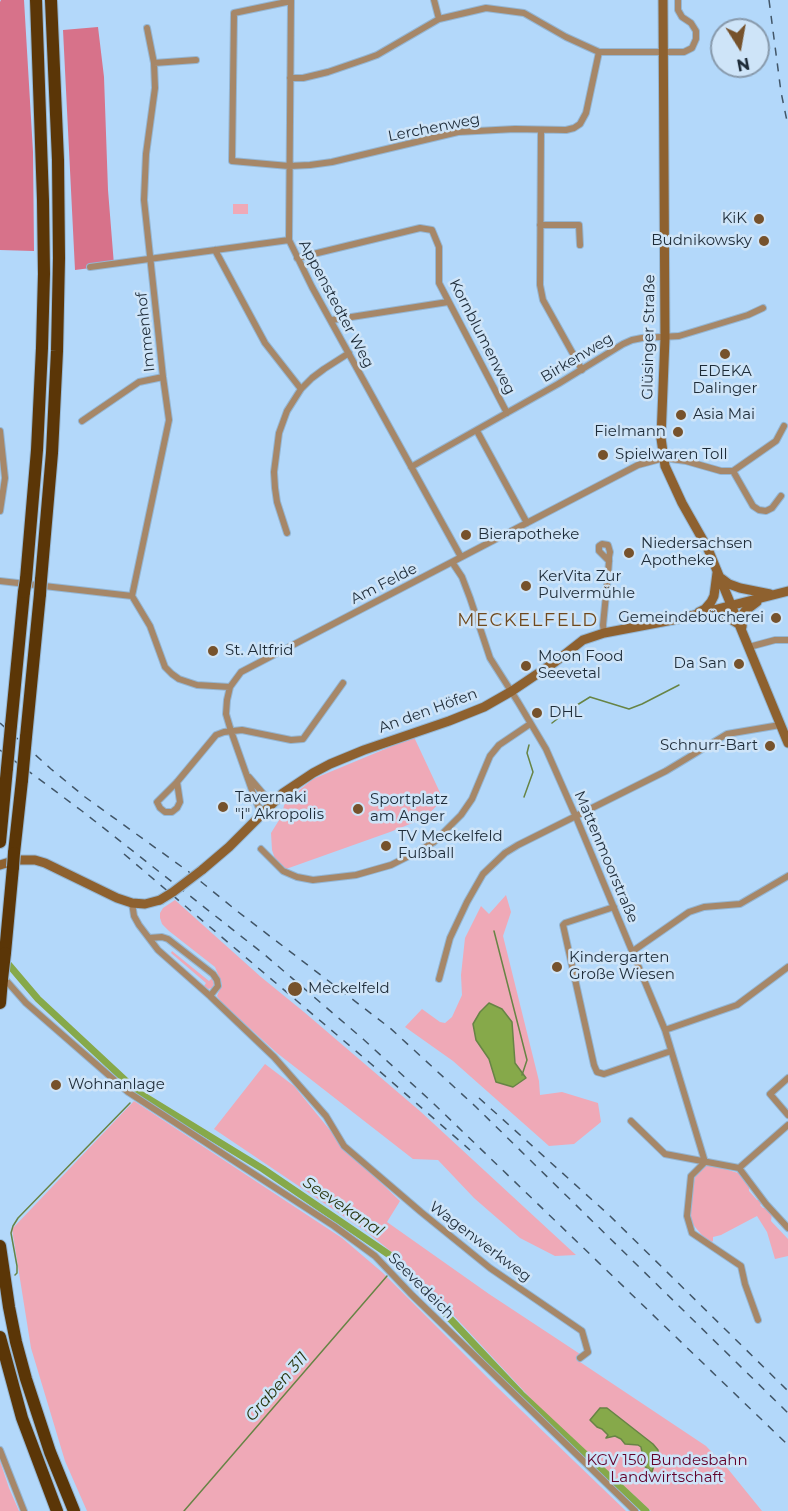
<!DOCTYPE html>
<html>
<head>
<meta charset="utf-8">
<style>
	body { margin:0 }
	#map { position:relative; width:788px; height:1511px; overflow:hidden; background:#b3d8fa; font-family:Montserrat,sans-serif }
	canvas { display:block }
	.north { position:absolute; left:710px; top:18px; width:60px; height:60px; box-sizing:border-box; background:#cee4f8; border:2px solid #889aac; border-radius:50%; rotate:169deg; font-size:16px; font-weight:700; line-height:24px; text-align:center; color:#1e2c39 }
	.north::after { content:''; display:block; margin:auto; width:21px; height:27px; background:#76522c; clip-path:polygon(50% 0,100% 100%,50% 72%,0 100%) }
</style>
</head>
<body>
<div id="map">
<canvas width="788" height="1511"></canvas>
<div class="north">N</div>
</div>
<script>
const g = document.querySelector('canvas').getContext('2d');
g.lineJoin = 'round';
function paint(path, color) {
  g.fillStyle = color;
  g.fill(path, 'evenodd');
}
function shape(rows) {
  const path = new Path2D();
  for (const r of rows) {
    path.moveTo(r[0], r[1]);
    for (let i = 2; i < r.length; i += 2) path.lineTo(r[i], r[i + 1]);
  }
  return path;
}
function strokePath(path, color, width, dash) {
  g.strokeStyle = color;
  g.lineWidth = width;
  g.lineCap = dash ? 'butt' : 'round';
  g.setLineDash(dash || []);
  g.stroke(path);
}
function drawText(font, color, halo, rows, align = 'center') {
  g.font = font + ' Montserrat,sans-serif';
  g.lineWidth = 5;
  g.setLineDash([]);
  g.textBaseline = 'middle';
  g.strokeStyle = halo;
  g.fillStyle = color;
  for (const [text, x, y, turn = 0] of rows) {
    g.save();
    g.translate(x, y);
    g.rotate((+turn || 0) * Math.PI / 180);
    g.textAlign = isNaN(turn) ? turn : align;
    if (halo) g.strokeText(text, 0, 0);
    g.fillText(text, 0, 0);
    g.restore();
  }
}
paint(shape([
	[233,204,248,204,248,214,233,214],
	[414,737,443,799,425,818,390,832,286,869,275,859,272,850,271,833,281,817,285,802,313,779],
	[506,895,511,912,503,936,539,1081,540,1095,562,1092,598,1103,601,1122,574,1144,549,1146,453,1061,405,1027,422,1009,440,1022,445,1023,452,1017,462,995,461,975,465,938,481,906,489,914],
	[175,900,261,977,304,1012,421,1112,576,1255,555,1256,520,1238,474,1198,438,1160,413,1159,277,1053,222,1003,217,996,222,984,215,967,169,931,162,924,160,918,160,913,163,908],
	[172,951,209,981,212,978,214,984,212,988,208,989,204,986,206,983,171,953],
	[265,1064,294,1086,329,1129,357,1160,400,1201,387,1222,489,1294,580,1354,577,1360,706,1446,728,1469,762,1511,651,1511,535,1403,404,1262,367,1232,214,1129],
	[134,1101,342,1238,383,1273,496,1386,626,1511,87,1511,65,1461,31,1348,12,1229],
	[703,1164,709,1164,738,1173,749,1187,749,1191,757,1200,761,1200,763,1202,760,1205,763,1208,768,1208,772,1213,771,1221,788,1239,788,1256,775,1259,767,1232,757,1216,721,1235,713,1237,713,1241,711,1243,705,1239,691,1222,689,1214,689,1206,695,1177,700,1167],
	[0,1461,9,1488,19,1511,0,1511]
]), '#efa9b7');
paint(shape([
	[1,0,24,0,33,152,34,251,0,250,0,2],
	[98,27,104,77,108,190,114,265,75,270,63,30]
]), '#d7728a');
const water = shape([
	[489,1003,502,1009,512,1022,515,1063,526,1078,513,1087,496,1082,489,1059,476,1040,473,1024,480,1012,489,1003],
	[600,1408,607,1408,653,1444,658,1450,659,1459,654,1465,652,1472,640,1463,643,1457,641,1447,638,1445,625,1444,621,1439,615,1436,606,1438,608,1435,602,1429,597,1427,590,1420,600,1408]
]);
paint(water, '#86a94a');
strokePath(water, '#678445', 1.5);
strokePath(shape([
	[552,723,569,710,590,697,629,709,642,704,679,685],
	[524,797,533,772,527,753,529,745],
	[494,931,527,1060,522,1075],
	[15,1275,17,1273,17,1266,11,1233,13,1226,18,1218,130,1103],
	[184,1511,387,1276]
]), '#678445', 1.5);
strokePath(shape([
	[4,959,38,999,139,1093,263,1169,391,1256,521,1394,646,1511]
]), '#86a94a', 7);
const street = shape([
	[291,0,289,240,312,287,461,557],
	[434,0,439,19],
	[291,1,234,13,232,161,289,166,310,165,332,162,458,132,515,129,566,130,574,128,580,124,586,113,599,52],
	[154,63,196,60],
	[290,78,303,78,328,72,366,59,377,55,439,19,486,8,524,13,566,37,599,52,684,52,692,48,696,39,696,31,691,23,682,17,678,10,678,0],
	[541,130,540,285,543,300,582,370],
	[540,225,579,225,580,245],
	[215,250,265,343,301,389],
	[297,258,420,228,432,230,439,247,439,283,507,413],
	[90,267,289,240],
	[332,320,448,302],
	[82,421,139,382,163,377],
	[0,431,5,478,0,511],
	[477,431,527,523],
	[411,467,558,384,623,344,632,340,642,338,679,336,748,315,763,308],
	[733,471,753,506,759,510,766,511,772,508,781,496],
	[287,533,277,502,275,488,274,472,279,433,287,411,301,389,312,378,324,369,349,353],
	[452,562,462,577,470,598,490,658,518,702,546,749,576,817,665,1030,705,1162,691,1176,687,1216,692,1233,741,1266,745,1284,758,1320],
	[0,581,132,596,150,626,165,667,172,674,179,679,197,685,230,687],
	[132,596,169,420,163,377,144,200,146,154,155,88,154,63,147,28],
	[604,633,603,625,608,575,609,561,609,557,610,552,608,545,602,544,599,546,599,551,609,561],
	[749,647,775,640,788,640],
	[249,777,272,804],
	[177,782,180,802,177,808,172,812,165,812,160,808,157,802,177,782,216,735,224,732,242,730,291,740,303,739,343,683],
	[264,812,258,806,254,796,231,731,226,714,227,700,230,687,241,672,638,465,664,458,686,461,721,471,733,471,776,441,784,426],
	[261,849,283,871,297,877,313,880,356,875,391,865,413,854,434,842,461,815,472,799,490,756,499,745,530,724],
	[132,903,134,916,139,925,158,950,210,996,274,1057,326,1116,344,1146,421,1212,490,1268,582,1331,588,1352,580,1358],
	[614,907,565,923,563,925,594,1065,597,1072,604,1074,671,1051],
	[149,938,162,937,168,939,213,974,217,980,218,986,210,996],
	[633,951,689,912,704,907,740,904,788,876],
	[3,977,26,1003,128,1092,334,1226,375,1256,412,1295,635,1511],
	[439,979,450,938,467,902,483,874,505,853,518,845,666,771,727,734,780,725],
	[665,1030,737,1005,788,967],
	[788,1078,770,1094,788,1115],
	[631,1121,665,1154,739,1168,788,1125],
	[739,1168,766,1204,788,1228],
	[0,1450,24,1511]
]);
const secondary = shape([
	[663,0,665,338,661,438,665,466,682,503,708,549,788,743],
	[721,578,729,584,740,588,770,594],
	[699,612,705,609,711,602,714,596,717,573],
	[709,613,724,615,740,625],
	[742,627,743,614,745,611,757,602],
	[0,865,16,860,35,860,45,863,117,898,132,903,145,904,160,900],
	[202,870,229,847,283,793,313,773,330,764,364,750,449,721,484,707,512,691,555,662,583,640,604,633,678,619,788,591]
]);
const highway = shape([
	[26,579,37,450,42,348,44,274,43,200,36,0],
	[41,580,52,453,57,351,59,258,58,160,51,0],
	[11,726,24,592],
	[26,737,40,594],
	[0,842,7,768],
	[14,853,22,780],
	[5,953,13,867],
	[0,1003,2,979],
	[0,1246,9,1307,16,1342,26,1379,50,1452,74,1511],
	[0,1337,22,1418,57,1511]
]);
strokePath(street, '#95b6d3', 8);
strokePath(secondary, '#95b6d3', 11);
strokePath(highway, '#95b6d3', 14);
strokePath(street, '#a68768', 6);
strokePath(secondary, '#8e612f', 9);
strokePath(highway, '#5b3607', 12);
strokePath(shape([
	[769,0,781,92,788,126],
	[0,723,51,769,85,797,189,872,237,911,390,1028,476,1107,788,1413],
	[0,750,82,811,265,955,363,1039,433,1103,788,1445],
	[124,854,370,1063,470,1150],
	[479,1098,609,1215,788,1391]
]), '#425668', 1.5, [8, 8]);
const secondaryBridge = shape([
	[160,900,173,892,202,870]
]);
const highwayBridge = shape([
	[24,592,26,579],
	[40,594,41,580],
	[7,768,11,726],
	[22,780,26,737],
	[13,867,14,853],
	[2,979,5,953]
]);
strokePath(secondaryBridge, '#95b6d3', 11, []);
strokePath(highwayBridge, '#95b6d3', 14, []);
strokePath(secondaryBridge, '#8e612f', 9);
strokePath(highwayBridge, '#5b3607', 12);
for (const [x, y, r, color] of [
	[759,219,6,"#76522c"],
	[764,241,6,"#76522c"],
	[725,354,6,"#76522c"],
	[681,415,6,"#76522c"],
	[678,432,6,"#76522c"],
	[603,455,6,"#76522c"],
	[466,535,6,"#76522c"],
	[629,553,6,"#76522c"],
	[526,586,6,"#76522c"],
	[776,618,6,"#76522c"],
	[213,651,6,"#76522c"],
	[739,664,6,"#76522c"],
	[526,666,6,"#76522c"],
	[537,713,6,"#76522c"],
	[770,746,6,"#76522c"],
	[223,807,6,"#76522c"],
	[358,809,6,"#76522c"],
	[386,846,6,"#76522c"],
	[557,967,6,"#76522c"],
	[295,989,8,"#76522c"],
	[56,1085,6,"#76522c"]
]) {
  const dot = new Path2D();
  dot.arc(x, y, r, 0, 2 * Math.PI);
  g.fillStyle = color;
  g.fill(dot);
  strokePath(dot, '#cee4f8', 2);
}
drawText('15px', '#1e2c39', '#cee4f8', [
	["Lerchenweg",434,128,-11],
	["Appenstedter Weg",336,304,62],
	["Immenhof",146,332,-96],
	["Kornblumenweg",482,337,63],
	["Glüsinger Straße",649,337,-89],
	["Birkenweg",577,358,-31],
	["Am Felde",384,584,-27],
	["An den Höfen",428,711,-20],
	["Mattenmoorstraße",606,857,67],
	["Wagenwerkweg",480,1242,37],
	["Seevedeich",421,1286,45]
]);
drawText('15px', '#1e2c39', '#cee4f8', [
	["KiK",747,219,"right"],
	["Budnikowsky",752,241,"right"],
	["EDEKA",725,372,"center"],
	["Dalinger",725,389,"center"],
	["Asia Mai",693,415],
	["Fielmann",666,432,"right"],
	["Spielwaren Toll",615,455],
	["Bierapotheke",478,535],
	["Niedersachsen",641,544],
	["Apotheke",641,561],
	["KerVita Zur",538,577],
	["Pulvermühle",538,594],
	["Gemeindebücherei",764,618,"right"],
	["St. Altfrid",225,651],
	["Moon Food",538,657],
	["Seevetal",538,674],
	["Da San",727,664,"right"],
	["DHL",549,713],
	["Schnurr-Bart",758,746,"right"],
	["Tavernaki",235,798],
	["\"i\" Akropolis",235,815],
	["Sportplatz",370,800],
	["am Anger",370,817],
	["TV Meckelfeld",398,837],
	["Fußball",398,854],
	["Kindergarten",569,958],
	["Große Wiesen",569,975],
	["Meckelfeld",308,989],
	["Wohnanlage",68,1085]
], 'left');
drawText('15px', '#620129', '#cee4f8', [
	["KGV 150 Bundesbahn",667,1461],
	["Landwirtschaft",667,1478]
]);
drawText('italic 16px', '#28350e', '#cee4f8', [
	["Seevekanal",343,1207,34],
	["Graben 311",277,1387,-49]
]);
g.letterSpacing = '1.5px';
drawText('18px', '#70491c', '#cee4f8', [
	["MECKELFELD",528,621]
]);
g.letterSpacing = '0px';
</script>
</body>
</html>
